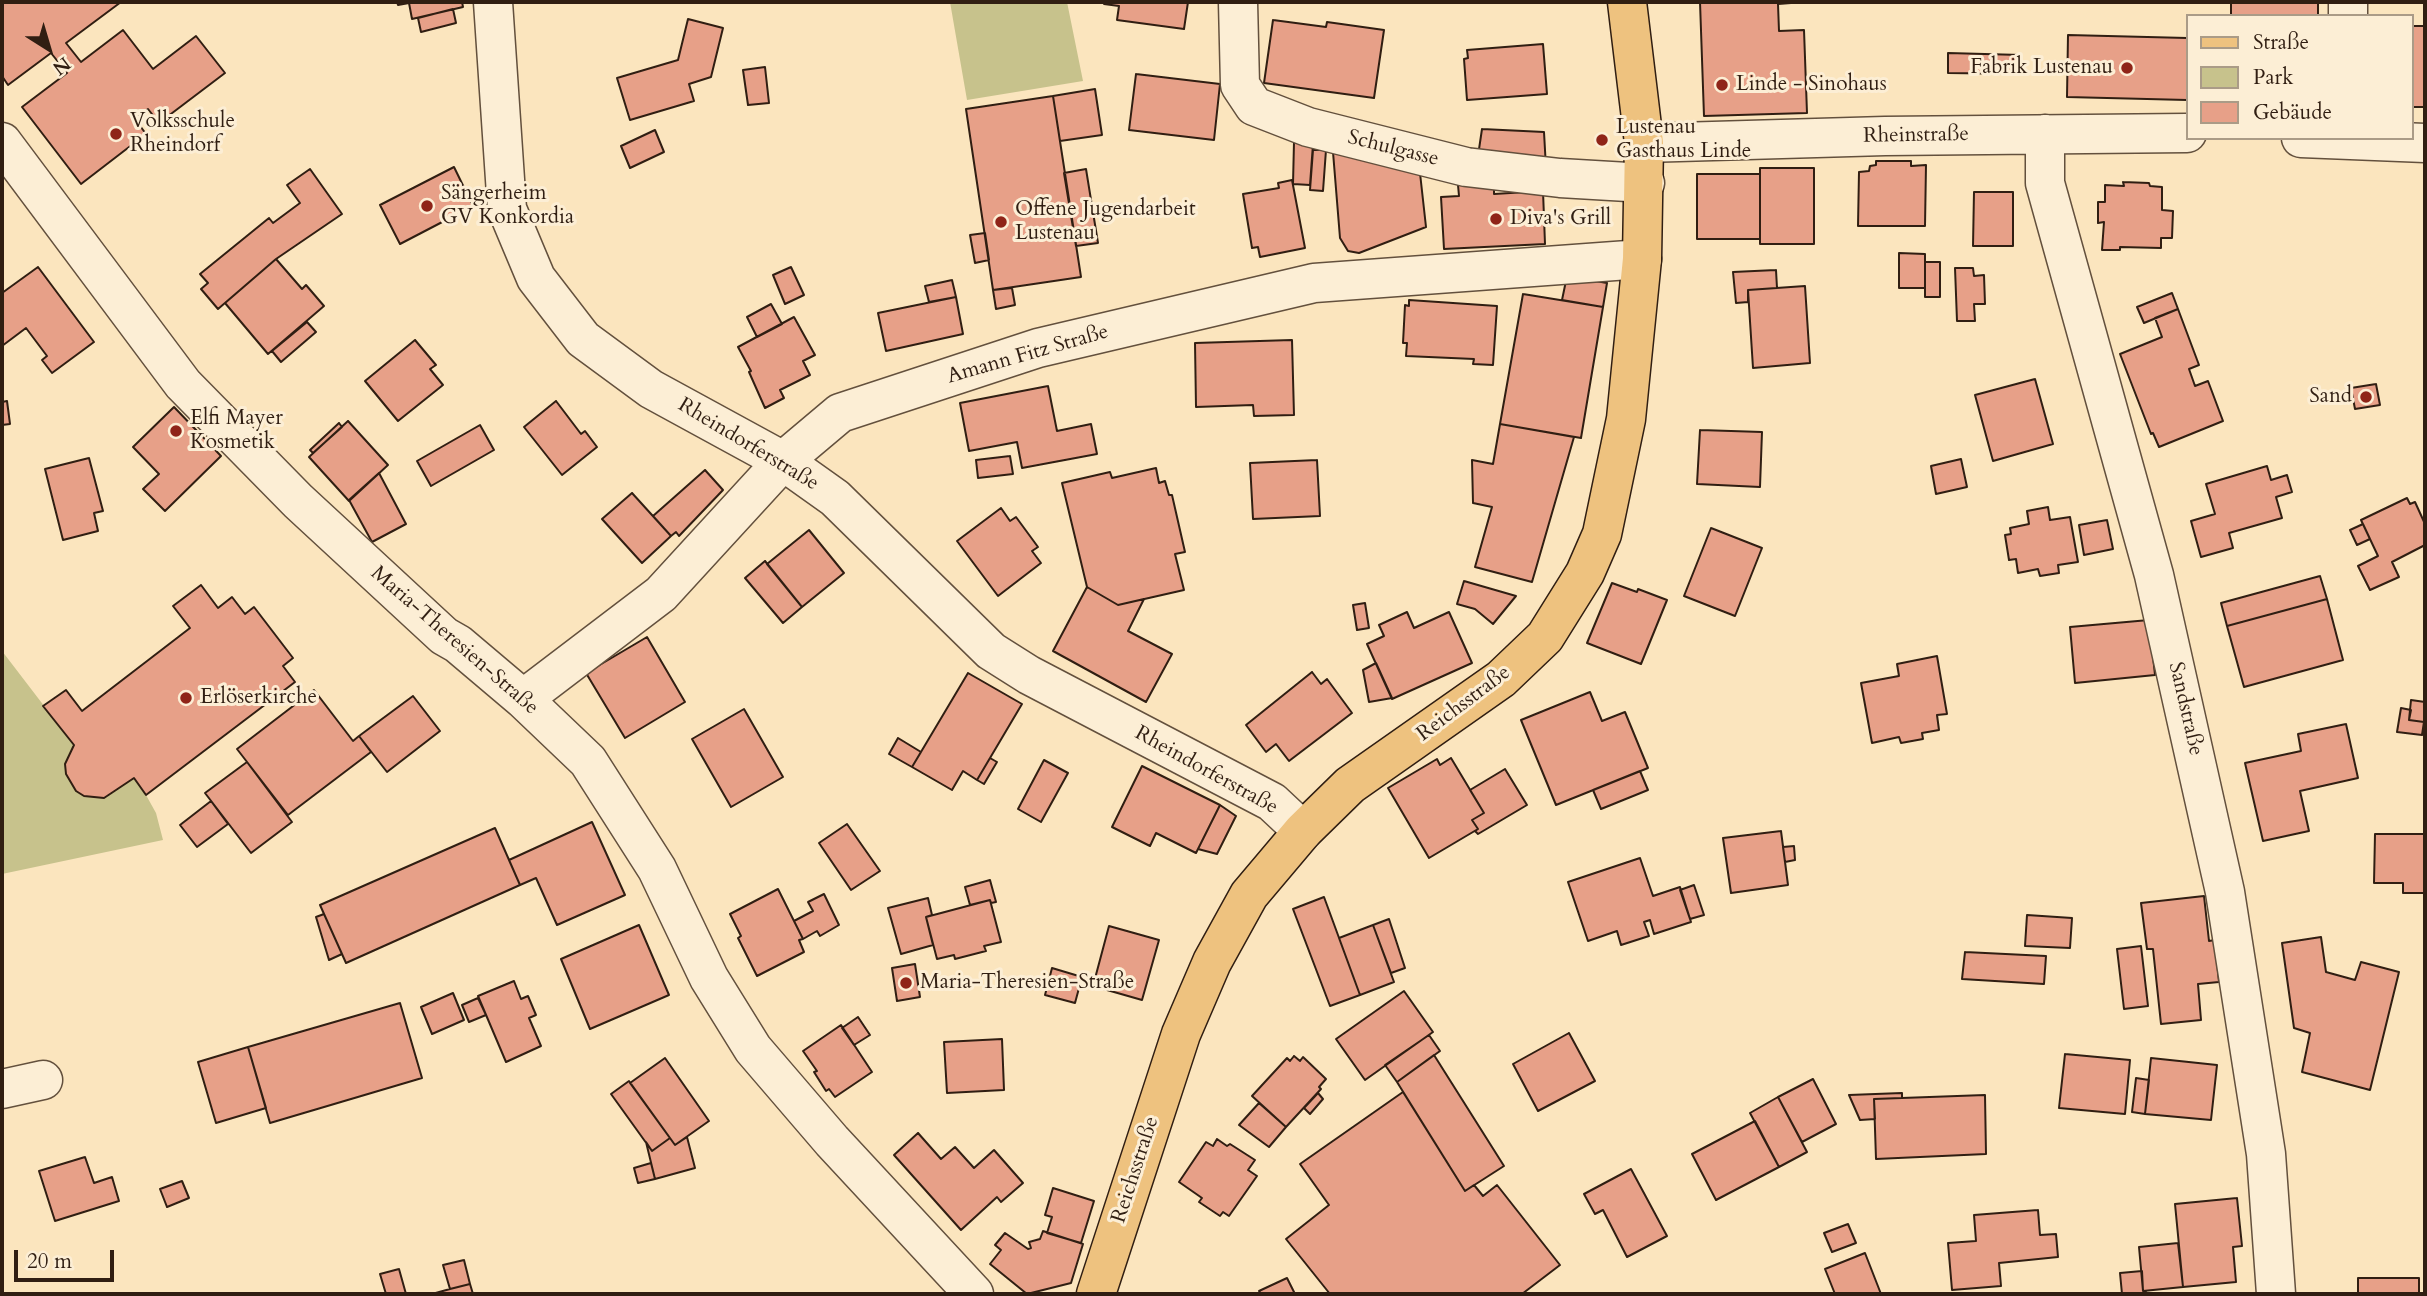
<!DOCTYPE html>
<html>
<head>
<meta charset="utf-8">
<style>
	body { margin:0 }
	#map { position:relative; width:2427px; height:1296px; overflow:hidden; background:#fbe5be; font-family:Cardo,serif }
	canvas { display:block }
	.frame { position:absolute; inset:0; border:4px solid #301e12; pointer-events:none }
	.legend { position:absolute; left:2186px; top:14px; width:228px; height:126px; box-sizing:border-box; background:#fceed5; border:2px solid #aa9b87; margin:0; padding:9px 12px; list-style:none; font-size:21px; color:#301e12 }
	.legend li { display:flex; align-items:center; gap:14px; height:35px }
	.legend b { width:35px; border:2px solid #aa9b87 }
	.north { position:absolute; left:14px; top:14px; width:70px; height:70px; -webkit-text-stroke:5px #fceed5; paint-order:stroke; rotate:143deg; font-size:19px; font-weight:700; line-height:28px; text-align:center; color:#301e12 }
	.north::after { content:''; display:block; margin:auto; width:24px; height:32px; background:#301e12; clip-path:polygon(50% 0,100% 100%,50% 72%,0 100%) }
	.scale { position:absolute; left:14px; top:1250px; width:100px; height:32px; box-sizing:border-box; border:4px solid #301e12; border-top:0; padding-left:9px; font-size:21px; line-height:24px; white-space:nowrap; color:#301e12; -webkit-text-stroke:5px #fceed5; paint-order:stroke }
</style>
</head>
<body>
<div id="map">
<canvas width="2427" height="1296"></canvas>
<div class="frame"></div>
<ul class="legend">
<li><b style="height:9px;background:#eec27f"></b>Straße</li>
<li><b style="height:19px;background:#c7c28c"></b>Park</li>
<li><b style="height:19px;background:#e7a088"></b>Gebäude</li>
</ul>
<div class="north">N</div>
<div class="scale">20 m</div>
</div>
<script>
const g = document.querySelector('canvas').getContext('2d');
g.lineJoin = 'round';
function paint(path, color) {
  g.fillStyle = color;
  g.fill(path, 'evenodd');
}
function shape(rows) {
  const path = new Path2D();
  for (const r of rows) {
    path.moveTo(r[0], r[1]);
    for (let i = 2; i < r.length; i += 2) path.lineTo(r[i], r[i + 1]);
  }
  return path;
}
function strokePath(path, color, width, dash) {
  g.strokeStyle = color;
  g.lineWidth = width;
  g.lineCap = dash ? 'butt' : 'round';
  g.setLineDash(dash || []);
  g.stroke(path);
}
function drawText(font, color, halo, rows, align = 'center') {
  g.font = font + ' Cardo,serif';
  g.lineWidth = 6;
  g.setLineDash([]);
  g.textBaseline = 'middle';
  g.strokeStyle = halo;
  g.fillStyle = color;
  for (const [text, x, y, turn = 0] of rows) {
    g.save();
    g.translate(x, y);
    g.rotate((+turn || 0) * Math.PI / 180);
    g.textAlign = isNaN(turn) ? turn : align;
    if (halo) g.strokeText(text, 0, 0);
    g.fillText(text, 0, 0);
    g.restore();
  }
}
paint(shape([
	[950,2,1067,2,1083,81,967,100],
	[2,651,74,745,65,764,66,774,76,791,84,796,104,798,134,778,146,795,156,813,163,840,2,874]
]), '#c7c28c');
const building = shape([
	[2,2,121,2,66,43,81,62,123,30,153,69,196,36,225,73,159,123,148,109,135,119,146,134,81,184,22,107,67,73,51,53,8,85,2,76,2,2],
	[397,2,462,2,463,7,412,19,409,3,398,5,397,2],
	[1105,2,1188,2,1184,29,1117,20,1119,6,1104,4,1105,2],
	[1700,2,1804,2,1778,4,1779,31,1804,30,1807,113,1704,116,1700,2],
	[2231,2,2318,2,2318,16,2231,16,2231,2],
	[453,9,456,23,421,32,418,18,453,9],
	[688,19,723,28,711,77,689,84,694,101,630,120,617,78,678,60,688,19],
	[1273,20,1326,27,1327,22,1384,30,1374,98,1264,83,1273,20],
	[2411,26,2425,26,2425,107,2411,107,2411,26],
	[2068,35,2187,38,2187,100,2067,97,2068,35],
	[1543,44,1547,94,1467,100,1464,59,1468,58,1467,50,1543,44],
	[1948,53,2021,55,2020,74,1948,73,1948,53],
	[765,67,769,103,748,105,743,70,765,67],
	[1136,74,1220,84,1214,140,1129,130,1136,74],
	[1095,89,1102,135,1060,141,1053,96,1095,89],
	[1053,96,1081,277,993,290,966,109,1053,96],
	[1482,129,1544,132,1546,168,1478,156,1482,129],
	[655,130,664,152,630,168,621,146,655,130],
	[1294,142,1313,144,1310,185,1293,184,1294,142],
	[1313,150,1326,150,1323,191,1310,190,1313,150],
	[1333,152,1420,173,1426,227,1359,253,1348,251,1340,238,1333,152],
	[1876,161,1911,161,1911,166,1926,165,1925,226,1858,226,1859,172,1869,171,1870,166,1876,165,1876,161],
	[454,167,473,206,400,244,380,205,454,167],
	[1760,168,1814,168,1814,244,1760,244,1760,168],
	[310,169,342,214,276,259,218,309,201,289,208,283,200,274,269,218,273,223,300,203,287,185,310,169],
	[1086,169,1098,243,1076,246,1064,173,1086,169],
	[1697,174,1760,174,1760,239,1697,239,1697,174],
	[1292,180,1305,248,1260,257,1258,247,1252,248,1243,194,1279,188,1278,183,1292,180],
	[2123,182,2149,183,2150,186,2162,187,2162,210,2173,211,2172,238,2161,238,2161,248,2120,247,2120,250,2102,250,2104,222,2098,223,2098,202,2105,202,2105,185,2124,186,2123,182],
	[1494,183,1494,194,1543,191,1545,244,1444,249,1441,197,1459,196,1458,185,1494,183],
	[1974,192,2013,192,2013,246,1973,246,1974,192],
	[985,233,989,260,975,263,970,235,985,233],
	[1899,253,1925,254,1925,288,1899,288,1899,253],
	[276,259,302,289,306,285,324,306,268,354,225,303,276,259],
	[1925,262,1940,262,1940,297,1925,297,1925,262],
	[38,267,94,342,52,373,42,360,47,356,26,328,2,346,2,293,38,267],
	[791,267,804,295,785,304,773,275,791,267],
	[1955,268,1973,268,1974,276,1984,275,1985,304,1974,304,1975,321,1957,321,1955,268],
	[1776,270,1777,288,1748,290,1748,302,1736,303,1733,272,1776,270],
	[1567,276,1607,283,1603,307,1562,300,1567,276],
	[952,280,956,297,929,302,925,286,952,280],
	[1805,286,1810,363,1753,368,1748,290,1805,286],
	[1012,288,1015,305,996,309,993,290,1012,288],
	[2172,293,2178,309,2144,323,2137,307,2172,293],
	[1523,294,1603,307,1581,438,1500,424,1523,294],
	[956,297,963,334,886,351,878,313,956,297],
	[1409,300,1497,306,1493,365,1473,364,1474,359,1406,356,1407,343,1403,343,1405,305,1409,306,1409,300],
	[771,304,782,324,757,337,747,317,771,304],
	[2178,309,2199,365,2189,369,2195,386,2208,381,2223,421,2159,447,2153,433,2151,434,2120,354,2162,337,2155,318,2178,309],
	[794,317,815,355,803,361,810,375,780,390,784,398,765,408,749,372,751,371,738,347,794,317],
	[307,322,316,332,281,362,272,351,307,322],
	[415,340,436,365,430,369,443,385,398,421,365,381,415,340],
	[1292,340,1294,415,1254,416,1253,405,1196,407,1195,343,1292,340],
	[2035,379,2053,444,1993,461,1975,395,2035,379],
	[2376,384,2380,405,2355,409,2351,388,2376,384],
	[1048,386,1057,431,1091,424,1097,454,1022,468,1017,442,969,451,960,403,1048,386],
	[7,401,10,424,2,425,2,402,7,401],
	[556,401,581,434,585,431,597,447,562,475,524,427,556,401],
	[174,407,221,456,165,511,143,489,159,474,133,447,174,407],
	[348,421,388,465,349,501,309,457,348,421],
	[339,423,342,427,313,453,310,450,339,423],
	[1500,424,1574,437,1532,582,1475,567,1492,507,1473,503,1472,460,1493,464,1500,424],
	[480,425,494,450,431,486,417,461,480,425],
	[1700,430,1762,432,1760,487,1697,484,1700,430],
	[1010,456,1013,474,978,478,976,460,1010,456],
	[89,458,103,511,94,513,98,531,63,540,45,469,89,458],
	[1961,459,1967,487,1936,494,1931,466,1961,459],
	[1317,460,1320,516,1253,519,1250,463,1317,460],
	[2267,466,2271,480,2287,475,2292,492,2276,497,2282,518,2229,533,2233,548,2201,557,2191,521,2215,514,2206,484,2267,466],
	[1156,468,1159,483,1165,481,1169,495,1172,495,1185,552,1175,554,1184,590,1118,605,1087,587,1062,483,1110,472,1112,478,1156,468],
	[705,470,723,490,679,536,676,532,671,536,653,516,705,470],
	[379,473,406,524,372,542,349,500,379,473],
	[632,493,671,536,642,563,602,519,632,493],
	[2407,498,2410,504,2415,502,2425,524,2425,545,2392,562,2399,577,2370,590,2358,566,2378,556,2361,520,2407,498],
	[2048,507,2050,520,2070,517,2078,562,2058,565,2059,573,2040,576,2038,569,2018,573,2016,559,2009,560,2005,535,2011,534,2010,528,2029,524,2027,511,2048,507],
	[1001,508,1010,521,1016,517,1038,547,1032,551,1041,563,998,596,957,541,1001,508],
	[2107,520,2113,549,2084,555,2079,525,2107,520],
	[2363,524,2370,539,2357,545,2350,530,2363,524],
	[1711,528,1762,548,1735,616,1684,596,1711,528],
	[809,530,844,573,802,607,767,564,809,530],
	[765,561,802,607,783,623,745,578,765,561],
	[2320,576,2327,599,2227,626,2221,603,2320,576],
	[1464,581,1516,596,1493,624,1475,609,1457,604,1464,581],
	[1612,583,1637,592,1638,589,1667,600,1641,664,1587,643,1612,583],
	[201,585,218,608,232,597,245,614,254,607,293,658,283,666,295,682,146,795,134,778,104,798,84,796,76,791,66,774,65,764,74,745,43,706,66,690,82,711,190,628,173,606,201,585],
	[1087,587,1118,605,1144,599,1128,631,1172,654,1146,702,1053,651,1087,587],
	[2327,599,2343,660,2244,687,2227,626,2327,599],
	[1365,603,1369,628,1357,630,1353,605,1365,603],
	[1407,612,1414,628,1449,612,1472,663,1392,699,1367,644,1384,636,1379,625,1407,612],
	[2149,620,2155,675,2075,683,2070,627,2149,620],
	[647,637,685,702,625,738,586,673,647,637],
	[1937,656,1947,714,1937,715,1939,730,1922,733,1923,739,1901,743,1899,737,1872,743,1861,683,1899,676,1897,664,1937,656],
	[1376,663,1392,698,1369,702,1363,670,1376,663],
	[1312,672,1321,684,1327,679,1352,713,1289,761,1276,744,1266,752,1246,725,1312,672],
	[968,673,1022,704,977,780,963,771,952,790,912,767,968,673],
	[314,690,353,741,359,736,371,752,288,815,237,749,314,690],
	[1590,692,1602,721,1625,712,1648,768,1556,805,1521,720,1590,692],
	[413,696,440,731,387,772,359,736,413,696],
	[2411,700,2425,702,2424,722,2409,720,2411,700],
	[2401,708,2411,710,2409,720,2424,722,2422,735,2397,732,2401,708],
	[744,709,783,777,731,807,692,739,744,709],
	[2346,724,2358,778,2300,791,2309,831,2263,841,2245,763,2301,751,2298,734,2346,724],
	[898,738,921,752,912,767,889,754,898,738],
	[990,758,997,762,984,784,977,780,990,758],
	[1451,758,1484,813,1472,820,1478,829,1429,858,1388,788,1437,759,1440,765,1451,758],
	[1044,760,1068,773,1041,822,1018,809,1044,760],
	[247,762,292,822,251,853,205,793,247,762],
	[1142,766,1220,805,1196,853,1156,833,1150,846,1112,827,1142,766],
	[1505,769,1527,805,1478,834,1475,831,1478,829,1472,820,1484,813,1470,790,1505,769],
	[1640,771,1648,790,1601,809,1593,790,1640,771],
	[211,801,228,824,197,847,180,825,211,801],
	[1220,805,1236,816,1217,854,1198,849,1220,805],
	[592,822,625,895,557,925,536,878,520,885,509,860,592,822],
	[847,824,880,871,851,890,819,843,847,824],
	[495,828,520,885,346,963,320,905,495,828],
	[1781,831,1788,885,1731,893,1723,838,1781,831],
	[2375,834,2425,834,2425,893,2403,893,2403,883,2374,883,2375,834],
	[1794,846,1795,860,1785,862,1783,847,1794,846],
	[1640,858,1653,896,1680,887,1691,922,1654,934,1650,920,1644,922,1649,936,1621,945,1617,931,1588,941,1568,882,1640,858],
	[990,880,996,902,991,903,990,900,970,905,965,887,990,880],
	[1694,885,1704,915,1690,919,1680,890,1694,885],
	[778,889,803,939,799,940,804,952,757,976,738,938,741,936,730,914,778,889],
	[824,894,839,925,820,936,817,931,803,939,794,921,813,911,808,902,824,894],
	[2204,896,2209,941,2215,940,2219,982,2198,984,2201,1020,2161,1024,2153,949,2147,949,2141,903,2204,896],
	[1324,897,1360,995,1330,1006,1293,909,1324,897],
	[928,898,932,915,926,917,933,945,901,954,888,908,928,898],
	[990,900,1001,942,984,946,986,951,955,959,954,955,937,959,926,917,990,900],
	[324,914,342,954,329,960,316,917,324,914],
	[2027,915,2072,918,2070,948,2025,946,2027,915],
	[1389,919,1405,968,1391,973,1373,925,1389,919],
	[639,925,669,995,590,1029,561,959,639,925],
	[1373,925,1394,982,1360,995,1339,938,1373,925],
	[1109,926,1159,940,1142,1000,1093,986,1109,926],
	[2321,937,2326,972,2355,980,2361,962,2399,972,2370,1090,2302,1072,2310,1033,2294,1028,2282,943,2321,937],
	[2141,946,2148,1006,2124,1009,2117,949,2141,946],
	[1965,952,2046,956,2044,984,1962,979,1965,952],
	[915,964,920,997,897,1001,892,968,915,964],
	[1052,968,1082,977,1075,1003,1045,995,1052,968],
	[514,981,521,999,528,996,536,1015,529,1018,541,1046,506,1062,478,996,514,981],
	[1404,991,1433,1032,1365,1080,1336,1039,1404,991],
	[453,993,464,1020,432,1034,421,1007,453,993],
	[478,998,486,1015,469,1022,462,1005,478,998],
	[400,1003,422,1078,270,1123,248,1047,400,1003],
	[858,1017,870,1035,854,1045,842,1028,858,1017],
	[841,1025,872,1072,835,1097,829,1089,826,1091,814,1072,817,1071,803,1051,841,1025],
	[1569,1033,1595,1081,1538,1111,1513,1064,1569,1033],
	[1429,1035,1440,1051,1397,1082,1385,1065,1429,1035],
	[1002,1039,1004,1090,947,1093,944,1042,1002,1039],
	[248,1047,266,1108,216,1123,198,1062,248,1047],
	[2065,1054,2130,1060,2125,1114,2059,1108,2065,1054],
	[1434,1055,1504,1166,1465,1191,1397,1082,1434,1055],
	[1294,1056,1300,1061,1303,1057,1326,1079,1319,1087,1321,1089,1286,1127,1252,1096,1287,1058,1290,1061,1294,1056],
	[665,1058,709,1121,675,1145,630,1083,665,1058],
	[2151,1058,2217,1065,2211,1120,2145,1114,2151,1058],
	[2136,1078,2149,1080,2145,1114,2132,1112,2136,1078],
	[1813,1079,1836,1124,1802,1142,1778,1097,1813,1079],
	[629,1081,670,1138,652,1151,611,1094,629,1081],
	[1403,1092,1465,1191,1474,1185,1483,1196,1497,1185,1560,1265,1522,1294,1330,1294,1286,1239,1329,1205,1300,1164,1403,1092],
	[1318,1093,1323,1099,1310,1114,1304,1108,1318,1093],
	[1902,1093,1902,1098,1874,1099,1875,1119,1860,1120,1849,1095,1902,1093],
	[1985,1095,1986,1154,1876,1159,1874,1099,1985,1095],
	[1778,1097,1807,1152,1779,1167,1750,1113,1778,1097],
	[1259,1103,1286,1127,1269,1147,1239,1125,1259,1103],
	[1755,1121,1779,1167,1716,1200,1692,1154,1755,1121],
	[918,1133,941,1159,955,1147,974,1168,994,1150,1023,1183,1001,1202,997,1197,961,1230,894,1155,918,1133],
	[687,1137,695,1168,655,1179,646,1142,652,1151,670,1138,675,1145,687,1137],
	[1217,1139,1227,1146,1230,1144,1255,1160,1248,1170,1257,1176,1229,1216,1223,1212,1220,1216,1199,1202,1202,1198,1179,1182,1206,1142,1213,1146,1217,1139],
	[85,1157,94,1183,112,1177,119,1201,55,1221,39,1171,85,1157],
	[651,1163,655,1179,638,1183,634,1168,651,1163],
	[1631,1169,1667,1236,1627,1257,1603,1210,1595,1214,1584,1194,1631,1169],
	[182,1181,189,1198,167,1207,160,1189,182,1181],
	[1053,1188,1094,1201,1081,1243,1047,1233,1052,1217,1045,1215,1053,1188],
	[2237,1198,2242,1246,2233,1247,2236,1282,2183,1287,2175,1204,2237,1198],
	[2038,1210,2040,1235,2056,1234,2058,1257,1999,1263,2001,1286,1952,1290,1948,1243,1976,1241,1974,1215,2038,1210],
	[1848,1224,1856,1243,1832,1252,1824,1233,1848,1224],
	[1043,1231,1083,1244,1071,1283,1027,1294,990,1264,1001,1250,995,1245,1005,1233,1028,1249,1031,1248,1029,1242,1040,1239,1043,1231],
	[2178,1243,2183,1287,2143,1291,2139,1247,2178,1243],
	[1865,1253,1881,1294,1835,1294,1825,1269,1865,1253],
	[464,1260,470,1284,450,1289,443,1265,464,1260],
	[399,1269,406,1294,386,1294,380,1274,399,1269],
	[2142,1271,2143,1291,2146,1291,2146,1294,2122,1294,2120,1273,2142,1271],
	[1287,1278,1295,1294,1261,1294,1259,1291,1287,1278],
	[2358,1278,2419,1278,2419,1294,2358,1294,2358,1278],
	[470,1284,473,1294,432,1294,450,1289,470,1284]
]);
paint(building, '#e7a088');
strokePath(building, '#301e12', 2);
const minor = shape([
	[493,2,507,209,536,278,583,339,651,389,783,461,835,498,991,651,1029,675,1272,802,1303,831],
	[1238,2,1240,85,1254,106,1308,127,1466,167,1560,178,1645,183],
	[2348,16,2348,2],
	[2045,134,2045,183,2154,575,2225,892,2266,1154,2276,1294],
	[2301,138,2425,143],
	[2,142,183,384,298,501,444,636,458,644,523,699,588,761,657,869,709,978,753,1049,832,1141,974,1294],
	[1644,143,1885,136,2187,133],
	[523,699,661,594,783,461,840,413,1038,348,1314,283,1642,259],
	[2,1089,43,1080]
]);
const major = shape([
	[1096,1294,1181,1034,1212,962,1249,895,1303,831,1350,785,1501,679,1545,637,1585,573,1602,534,1626,419,1642,259,1644,143,1627,2]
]);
strokePath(minor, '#63503d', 41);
strokePath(major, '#301e12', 41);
strokePath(minor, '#fceed5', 38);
strokePath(major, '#eec27f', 38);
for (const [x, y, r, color] of [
	[2127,68,7,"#8f2418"],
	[1722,85,7,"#8f2418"],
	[116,134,7,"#8f2418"],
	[1602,140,7,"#8f2418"],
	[427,206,7,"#8f2418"],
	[1496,219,7,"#8f2418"],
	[1001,222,7,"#8f2418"],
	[2366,397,7,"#8f2418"],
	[176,431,7,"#8f2418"],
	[186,698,7,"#8f2418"],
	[906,983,7,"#8f2418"]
]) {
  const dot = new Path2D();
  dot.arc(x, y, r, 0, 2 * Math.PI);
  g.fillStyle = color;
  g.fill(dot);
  strokePath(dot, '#fceed5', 2.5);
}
drawText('21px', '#301e12', '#fceed5', [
	["Fabrik Lustenau",2113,68,"right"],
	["Linde - Sinohaus",1736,85],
	["Volksschule",130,122],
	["Rheindorf",130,146],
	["Lustenau",1616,128],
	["Gasthaus Linde",1616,152],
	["Sängerheim",441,194],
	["GV Konkordia",441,218],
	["Offene Jugendarbeit",1015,210],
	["Lustenau",1015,234],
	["Diva's Grill",1510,219],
	["Sand",2352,397,"right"],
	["Elfi Mayer",190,419],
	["Kosmetik",190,443],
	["Erlöserkirche",200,698],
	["Maria-Theresien-Straße",920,983]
], 'left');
drawText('21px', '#301e12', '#fceed5', [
	["Rheinstraße",1916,136,-1],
	["Schulgasse",1393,149,14],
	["Amann Fitz Straße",1028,355,-16],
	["Rheindorferstraße",748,445,31],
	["Maria-Theresien-Straße",454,641,41],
	["Reichsstraße",1464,704,-37],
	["Sandstraße",2185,709,77],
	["Rheindorferstraße",1206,771,29],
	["Reichsstraße",1136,1170,-72]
]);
</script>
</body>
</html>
